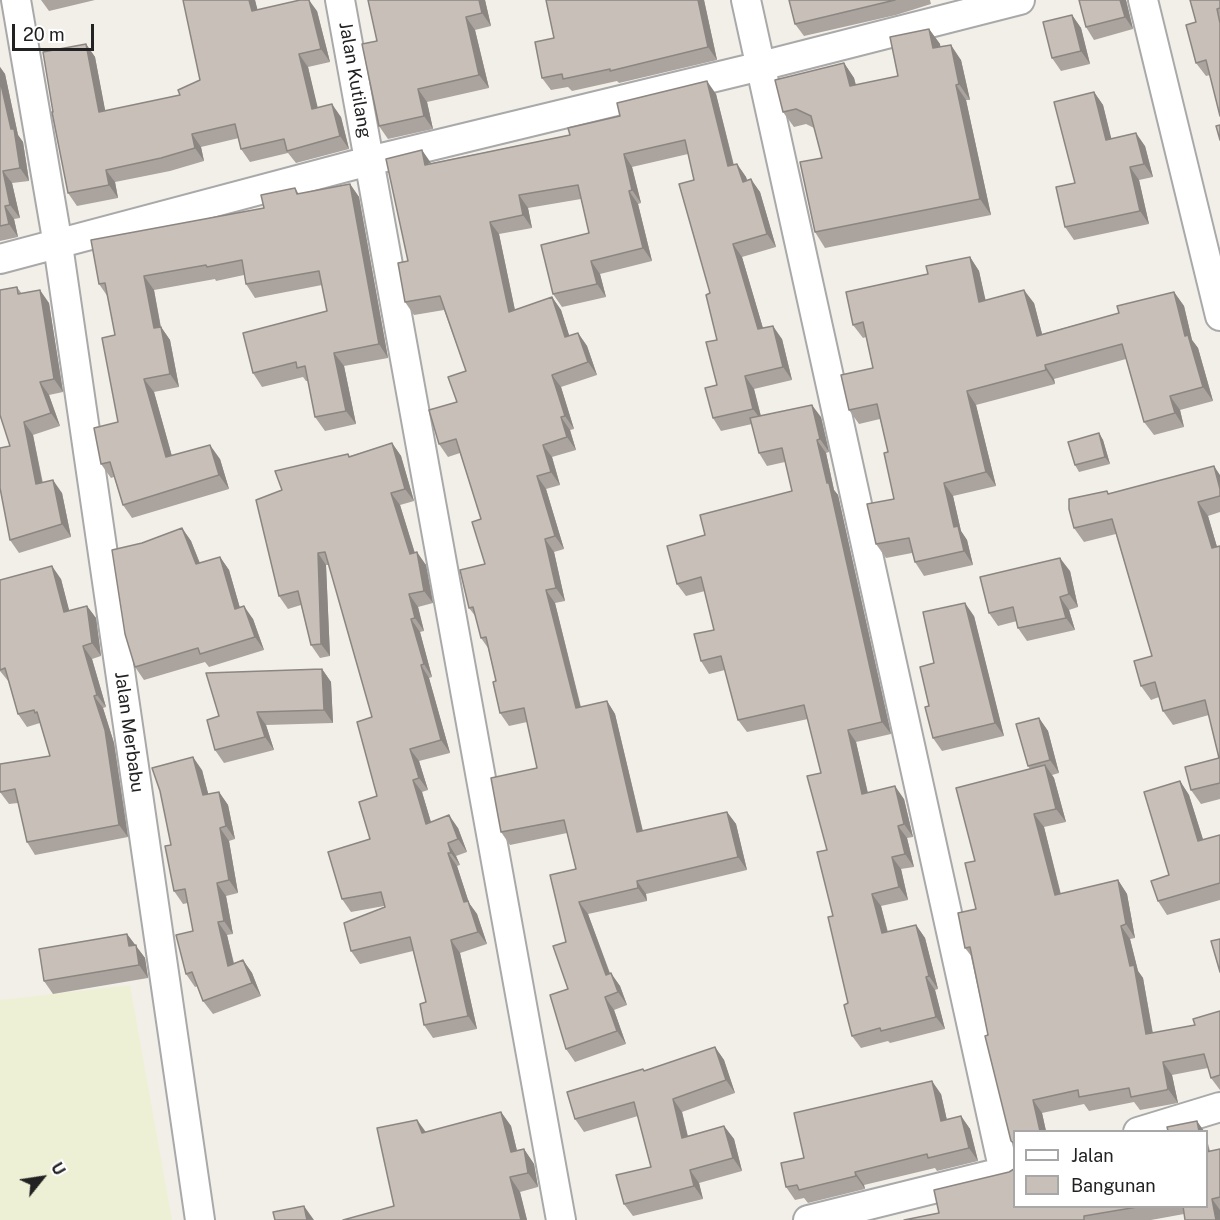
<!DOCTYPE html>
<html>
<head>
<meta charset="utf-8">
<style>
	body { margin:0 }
	#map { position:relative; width:1220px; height:1220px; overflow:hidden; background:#f2efe9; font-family:"Public Sans",sans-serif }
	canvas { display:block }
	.legend { position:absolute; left:1013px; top:1130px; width:195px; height:78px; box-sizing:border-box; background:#fff; border:2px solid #a7a7a7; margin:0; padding:8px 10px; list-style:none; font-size:18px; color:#222 }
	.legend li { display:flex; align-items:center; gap:12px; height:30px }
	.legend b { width:30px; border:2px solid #a7a7a7 }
	.north { position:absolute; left:12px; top:1148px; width:60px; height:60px; -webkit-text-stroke:4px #fff; paint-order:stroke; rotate:60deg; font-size:16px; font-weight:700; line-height:24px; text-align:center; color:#222 }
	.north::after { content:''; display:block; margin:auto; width:21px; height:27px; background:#222; clip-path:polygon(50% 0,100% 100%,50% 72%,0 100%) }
	.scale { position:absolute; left:12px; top:24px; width:82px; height:27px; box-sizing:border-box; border:3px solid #222; border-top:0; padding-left:8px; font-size:18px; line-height:21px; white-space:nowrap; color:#222; -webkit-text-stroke:4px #fff; paint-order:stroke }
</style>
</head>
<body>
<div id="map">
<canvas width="1220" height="1220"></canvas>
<ul class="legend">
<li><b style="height:8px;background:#fff"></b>Jalan</li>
<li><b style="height:16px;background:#c7bfb8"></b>Bangunan</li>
</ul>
<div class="north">U</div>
<div class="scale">20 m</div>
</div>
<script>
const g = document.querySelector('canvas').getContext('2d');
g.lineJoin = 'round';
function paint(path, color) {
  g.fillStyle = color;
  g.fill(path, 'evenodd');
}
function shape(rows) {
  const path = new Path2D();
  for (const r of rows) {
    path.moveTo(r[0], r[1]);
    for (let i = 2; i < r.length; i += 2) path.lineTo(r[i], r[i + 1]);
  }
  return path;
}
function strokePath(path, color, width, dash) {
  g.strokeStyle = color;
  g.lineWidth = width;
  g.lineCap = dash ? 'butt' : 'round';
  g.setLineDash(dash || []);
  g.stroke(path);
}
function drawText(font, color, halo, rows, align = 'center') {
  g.font = font + ' "Public Sans",sans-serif';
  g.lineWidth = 4.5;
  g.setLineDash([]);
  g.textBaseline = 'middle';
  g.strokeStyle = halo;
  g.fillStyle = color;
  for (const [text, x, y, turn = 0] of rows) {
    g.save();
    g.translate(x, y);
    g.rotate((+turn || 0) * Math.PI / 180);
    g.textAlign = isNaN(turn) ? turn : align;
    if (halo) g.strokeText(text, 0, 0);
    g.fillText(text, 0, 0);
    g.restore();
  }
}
paint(shape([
	[130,985,172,1220,0,1220,0,1000]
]), '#eef0d5');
const minor = shape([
	[16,0,58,245,200,1220],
	[340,0,561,1220],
	[746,0,1004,1172],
	[1143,0,1220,316],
	[0,259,369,161,761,66,1020,0],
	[1138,1132,1220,1107],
	[808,1220,1014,1169]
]);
strokePath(minor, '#a9a9a9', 32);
strokePath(minor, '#fff', 28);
paint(shape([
	[41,0,95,0,49,11],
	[255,0,257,9,317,11,330,62,308,67,317,107,341,117,349,149,296,163,288,153,250,162,241,149,239,138,201,147,204,161,170,171,115,182,118,198,77,206,68,193,53,112,86,44,95,57,105,111,180,95,200,80],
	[485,0,491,26,475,30,489,88,427,102,433,129,388,139,379,126,377,41],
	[546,0,704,0,717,60,619,83,617,81,572,91,568,87,551,90,542,78,554,38],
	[789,0,930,0,931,4,896,15,804,36,795,24],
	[1126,0,1133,29,1094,40,1086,27],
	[1220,0,1220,116,1210,75,1206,76,1196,63,1196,22],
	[1072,15,1081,28,1090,64,1061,71,1052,58],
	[929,29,940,44,940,47,961,60,970,100,966,100,991,215,825,248,815,232,822,158,814,128,806,124,794,127,783,112,844,63,854,78,856,85,898,76],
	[0,67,5,74,18,135,23,142,29,181,12,183,20,218,14,219,18,237,0,241],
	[1094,92,1103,105,1111,139,1145,146,1153,177,1139,180,1149,224,1074,240,1065,227,1075,183],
	[716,94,734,165,737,164,746,177,747,180,760,192,776,247,742,257,763,328,782,339,792,380,754,389,761,416,821,417,829,452,826,453,834,490,838,495,891,734,856,742,868,793,904,799,913,837,907,838,914,867,901,869,908,900,881,906,888,932,916,925,925,938,938,989,935,990,945,1029,890,1043,888,1041,861,1048,852,1036,848,1003,833,916,821,773,808,719,747,732,738,720,725,670,709,674,701,661,714,630,705,591,686,596,677,584,705,535,792,491,785,462,767,466,759,453,752,424,721,431,713,418,717,385,717,340,694,180,688,154,632,167,641,203,638,204,652,261,600,274,606,297,562,307,553,294,589,233,581,199,528,208,532,228,499,234,515,310,552,297,561,310,569,336,578,333,587,346,597,375,561,387,574,429,570,430,576,450,552,457,560,485,546,489,564,549,554,552,565,601,555,603,581,707,607,701,615,714,643,831,727,812,736,824,747,870,646,894,647,901,588,914,610,973,620,986,627,1005,614,1010,626,1044,575,1062,566,1049,568,989,566,942,576,869,567,833,510,845,501,832,537,768,527,722,509,726,500,713,496,681,488,648,481,638,476,617,469,608,485,564,481,519,460,453,448,457,439,444,457,402,466,371,444,310,414,315,405,302,408,261,432,163,570,135],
	[350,184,359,197,388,358,344,366,356,424,325,431,315,417,308,381,306,381,303,377,262,387,253,373,327,311,322,285,255,298,246,284,244,275,216,281,215,279,154,290,161,327,170,340,179,387,154,392,172,456,220,459,229,489,132,518,123,505,114,477,111,478,101,464,118,422,115,335,108,297,99,284,264,208,295,188,299,194],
	[970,257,979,271,985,300,1034,303,1042,334,1119,313,1174,292,1184,306,1192,340,1198,348,1213,401,1180,410,1184,427,1154,435,1144,422,1126,359,1054,379,1055,384,976,405,996,486,953,496,961,531,967,540,973,565,924,576,915,562,912,553,886,558,876,544,894,499,888,452,880,419,859,424,849,410,873,368,866,337,863,338,853,325,928,274],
	[17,287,22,294,49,303,63,392,49,395,60,426,33,435,43,483,62,493,71,537,19,553,10,540,10,446],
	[1099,433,1103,440,1110,464,1079,472,1075,465],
	[392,443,401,456,414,501,400,505,415,553,426,565,433,603,418,607,424,631,420,632,432,677,429,678,450,753,419,761,428,790,422,792,431,822,458,828,467,852,456,856,460,865,457,866,469,903,477,914,487,944,460,953,477,1029,433,1038,424,1025,426,1002,413,951,360,964,351,951,385,907,384,906,351,912,342,899,370,839,377,796,372,717,329,565,326,565,330,656,320,658,311,645,301,605,288,609,279,596,282,490,350,456],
	[1220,475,1220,512,1208,516,1217,547,1220,546,1220,799,1201,804,1191,790,1219,758,1209,715,1173,725,1163,711,1159,697,1151,700,1141,686,1152,656,1116,534,1084,542,1074,528,1109,494],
	[182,528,191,541,200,563,220,557,229,570,240,608,253,619,264,650,209,667,205,662,144,680,135,667,142,543],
	[1070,571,1078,607,1069,610,1075,630,1027,641,1018,628,1017,621,998,626,989,613],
	[61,579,69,611,87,606,96,618,101,656,92,659,106,707,103,708,114,743,128,837,35,855,27,842,18,803,9,804,0,792,50,756,40,723,27,727,18,714,9,682,0,671,0,580],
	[974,616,1004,736,942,751,933,738,929,706,934,663],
	[322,669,331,682,333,723,266,725,274,750,224,763,215,750,219,716],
	[1039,718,1048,731,1059,773,1052,775,1054,778,1066,822,1044,827,1061,894,1118,880,1127,894,1135,938,1130,939,1138,971,1143,978,1153,1033,1195,1025,1220,1011,1220,1090,1211,1078,1208,1068,1172,1075,1178,1103,1140,1110,1134,1102,1089,1111,1084,1104,1042,1113,1046,1131,1014,1131,1014,1146,1011,1141,972,957,965,948,976,909,975,861,1030,769,1028,766],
	[202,770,208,794,219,792,228,805,235,839,229,841,238,893,226,896,233,934,227,935,234,963,243,960,252,973,261,996,213,1014,203,1001,198,986,195,987,186,974,193,931,188,903,183,904,174,891,171,845],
	[1180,781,1189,795,1203,840,1220,835,1220,900,1167,915,1158,901,1169,875],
	[127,934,145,958,148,978,53,994,44,981],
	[715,1047,724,1060,735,1093,682,1112,688,1136,724,1126,734,1139,742,1171,699,1183,703,1199,633,1216,624,1204,651,1167,638,1116,584,1132,575,1119,643,1069,645,1071],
	[941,1094,947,1120,961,1116,970,1129,978,1161,937,1171,935,1168,864,1185,865,1189,808,1203,804,1198,795,1200,786,1187,804,1158],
	[501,1112,511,1126,517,1151,524,1149,534,1164,538,1187,520,1192,527,1220,343,1220,394,1206,417,1120,426,1132],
	[1206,1136,1210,1151,1220,1149,1220,1220,1184,1214,1151,1220,904,1220,939,1213,1009,1172,1014,1206,1206,1206]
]), '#aba49e');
paint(shape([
	[249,0,255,0,261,23,252,11],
	[309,0,317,11,330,62,321,49],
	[479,0,485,0,491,26,482,13],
	[698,0,704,0,717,60,708,47],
	[1120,0,1126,0,1133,29,1125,17],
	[1072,15,1081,28,1090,64,1081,51],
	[466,17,475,30,489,88,479,75],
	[929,29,940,44,944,64,933,48],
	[86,44,95,57,108,125,99,112],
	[951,45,961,60,970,100,959,84],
	[299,54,308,67,321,121,312,109],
	[844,63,854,78,860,102,850,86],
	[0,67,5,74,18,135,23,142,29,181,20,168,0,80],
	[707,81,716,94,737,179,728,166],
	[956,85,966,100,991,215,980,199],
	[418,89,427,102,433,129,424,116],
	[1094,92,1103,105,1115,153,1106,140],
	[332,104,341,117,349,149,340,136],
	[1136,133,1145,146,1153,177,1144,164],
	[192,134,201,147,204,161,195,148],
	[422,150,431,163,425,165],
	[624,154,632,167,641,203,632,190],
	[737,164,746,177,752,195,743,182],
	[1130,167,1139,180,1149,224,1140,211],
	[106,170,115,182,118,198,109,185],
	[3,171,12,183,20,218,10,205],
	[751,179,760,192,776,247,767,234],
	[350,184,359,197,388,358,379,344],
	[629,191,638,204,652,261,643,248],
	[519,195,528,208,532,228,523,215],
	[5,206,14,219,18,237,9,224],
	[490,222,499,234,518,325,509,312],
	[733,244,742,257,767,342,758,329],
	[970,257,979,271,989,315,979,302],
	[591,261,600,274,606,297,597,284],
	[144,276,154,290,162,335,161,327,170,340,179,387,170,374,154,328],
	[40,290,49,303,63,392,54,379],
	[1024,290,1034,303,1046,349,1037,336],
	[1174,292,1184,306,1192,340,1198,348,1213,401,1203,387,1185,336],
	[552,297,561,310,574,350,565,337],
	[773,326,782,339,792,380,783,367],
	[578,333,587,346,597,375,588,362],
	[334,353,344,366,356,424,346,411],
	[1045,365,1054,379,1055,384,1046,370],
	[552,375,561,387,574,429,565,416],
	[745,376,754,389,762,421,753,409],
	[144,379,154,392,176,471,166,457],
	[40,382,49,395,60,426,51,413],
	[967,391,976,405,996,486,986,472],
	[1170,396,1180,410,1184,427,1175,413],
	[812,405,821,417,829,452,820,439],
	[561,417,570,430,576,450,567,437],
	[24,422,33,435,45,497,36,484],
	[1099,433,1103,440,1110,464,1105,457],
	[817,440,826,453,834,490,838,495,891,734,882,722],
	[392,443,401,456,414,501,405,489],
	[210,445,220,459,229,489,219,475],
	[543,445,552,457,560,485,551,472],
	[1214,466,1220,475,1220,489],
	[537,476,546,489,564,549,555,536],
	[53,480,62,493,71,537,62,524],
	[944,483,953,496,961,531,967,540,973,565,964,551,954,527],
	[391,493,400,505,419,567,410,554],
	[1198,502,1208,516,1220,557,1212,548],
	[182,528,191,541,205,577,196,564],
	[545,539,554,552,565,601,556,588],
	[417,552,426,565,433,603,424,591],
	[318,553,326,565,330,656,321,644],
	[220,557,229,570,244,622,235,609],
	[1060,558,1070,571,1078,607,1069,594],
	[52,566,61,579,73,625,64,612],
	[546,590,555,603,584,721,576,708],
	[409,594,418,607,424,631,415,618],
	[1060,597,1069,610,1075,630,1066,618],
	[965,603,974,616,1004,736,995,723],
	[87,606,96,618,101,656,92,643],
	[244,606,253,619,264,650,255,637],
	[411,619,420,632,432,677,424,664],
	[83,646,92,659,106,707,97,695],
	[421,665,429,678,450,753,441,740],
	[322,669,331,682,333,723,324,710],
	[94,696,103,708,114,743,128,837,119,825],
	[607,701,615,714,646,845,637,832],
	[257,712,266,725,274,750,265,737],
	[1039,718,1048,731,1059,773,1050,760],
	[848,730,856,742,871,807,862,794],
	[410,749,419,761,428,790,419,778],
	[193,757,202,770,212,808,203,795],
	[1045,765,1054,778,1066,822,1056,809],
	[413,780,422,792,435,836,426,824],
	[1180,781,1189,795,1208,855,1198,841],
	[895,786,904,799,913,837,904,824],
	[219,792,228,805,235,839,226,826],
	[727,812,736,824,747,870,738,857],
	[1034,814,1044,827,1064,908,1055,895],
	[449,815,458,828,467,852,458,839],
	[898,826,907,838,914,867,905,854],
	[220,828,229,841,238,893,229,880],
	[448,843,456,856,460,865,451,853],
	[448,853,457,866,469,903,477,914,487,944,478,932,464,902],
	[892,857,901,869,908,900,899,887],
	[1118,880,1127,894,1135,938,1126,924],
	[637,881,646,894,647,901,638,888],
	[217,883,226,896,233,934,224,921],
	[872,894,881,906,891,946,882,933],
	[579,902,588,914,615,988,606,975],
	[218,922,227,935,237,978,228,966],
	[916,925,925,938,938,989,929,976],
	[1121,926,1130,939,1138,971,1143,978,1155,1047,1146,1034],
	[127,934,145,958,148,978,139,965,129,946],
	[451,940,460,953,477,1029,468,1016],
	[243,960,252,973,261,996,252,983],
	[611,973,620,986,627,1005,618,992],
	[926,977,935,990,945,1029,936,1017],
	[605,997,614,1010,626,1044,617,1031],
	[715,1047,724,1060,735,1093,726,1080],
	[1163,1062,1172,1075,1178,1103,1168,1089],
	[932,1081,941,1094,950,1134,941,1121],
	[673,1099,682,1112,691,1151,682,1138],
	[1033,1100,1042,1113,1046,1131,1040,1131],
	[501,1112,511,1126,521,1167,511,1152],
	[961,1116,970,1129,978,1161,969,1148],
	[417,1120,427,1134,422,1133],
	[1197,1121,1204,1131,1199,1131],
	[724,1126,734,1139,742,1171,733,1158],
	[1206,1136,1212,1166,1206,1158],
	[524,1149,534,1164,538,1187,528,1173],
	[690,1170,699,1183,703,1199,694,1186],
	[855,1172,864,1185,865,1189,856,1176],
	[510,1177,520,1192,527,1220,521,1220],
	[1212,1199,1220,1210,1220,1220,1216,1220],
	[304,1206,314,1220,307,1220]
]), '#8b8681');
const building = shape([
	[183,0,249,0,252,11,300,0,309,0,321,49,299,54,312,109,332,104,340,136,287,151,284,139,241,149,235,124,192,134,195,148,161,158,106,170,109,185,68,193,52,112,53,112,43,52,86,44,99,112,180,95,178,90,200,80,183,0],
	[368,0,479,0,482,13,466,17,479,75,418,89,424,116,379,126,362,44,377,41,368,0],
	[546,0,698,0,708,47,610,71,610,69,563,79,562,74,542,78,535,42,554,38,546,0],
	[789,0,895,0,795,24,789,0],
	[1079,0,1120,0,1125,17,1086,27,1079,0],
	[1190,0,1220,0,1220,8,1217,9,1220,23,1220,116,1206,60,1196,63,1186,25,1196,22,1190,0],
	[1072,15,1081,51,1052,58,1043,22,1072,15],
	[929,29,933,48,951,45,959,84,956,85,980,199,815,232,800,162,822,158,811,116,796,109,783,112,775,80,844,63,850,86,898,76,890,37,929,29],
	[0,80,11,129,14,129,20,168,3,171,10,205,5,206,9,224,0,226,0,80],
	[707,81,728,166,737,164,743,182,751,179,767,234,733,244,758,329,773,326,783,367,745,376,753,409,713,418,705,388,717,385,706,342,717,340,706,295,710,293,679,184,694,180,685,140,624,154,632,190,629,191,643,248,591,261,597,284,553,294,541,245,589,233,578,185,519,195,523,215,490,222,509,312,552,297,565,337,578,333,588,362,552,375,565,416,561,417,567,437,543,445,551,472,537,476,555,536,545,539,556,588,546,590,576,708,607,701,637,832,727,812,738,857,637,881,638,888,579,902,606,975,611,973,618,992,605,997,617,1031,566,1049,550,995,568,989,553,946,566,942,550,875,576,869,564,820,501,832,491,778,537,768,524,708,500,713,493,682,496,681,486,637,481,638,473,607,469,608,460,570,485,564,472,522,481,519,456,439,439,444,429,410,457,402,448,377,466,371,440,296,405,302,398,263,408,261,386,159,422,150,425,165,570,135,568,128,620,116,617,103,707,81],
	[1094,92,1106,140,1136,133,1144,164,1130,167,1140,211,1065,227,1056,187,1075,183,1054,102,1094,92],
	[1220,125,1220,140,1216,126,1220,125],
	[350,184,379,344,334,353,346,411,315,417,305,366,297,368,296,362,253,373,243,333,327,311,319,271,246,284,242,260,207,267,206,265,144,276,154,328,161,327,170,374,144,379,166,457,210,445,219,475,123,505,110,462,101,464,94,428,118,422,102,338,115,335,105,283,99,284,91,240,264,208,261,195,295,188,297,194,350,184],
	[970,257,979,302,1024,290,1037,336,1119,313,1117,306,1174,292,1185,336,1188,335,1203,387,1170,396,1175,413,1144,422,1122,344,1045,365,1046,370,967,391,986,472,944,483,954,527,958,526,964,551,915,562,909,538,876,544,867,504,894,499,884,453,888,452,877,404,849,410,841,375,873,368,863,322,853,325,846,292,928,274,926,266,970,257],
	[17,287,18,294,40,290,54,379,40,382,51,413,24,422,36,484,53,480,62,524,10,540,0,488,0,448,10,446,0,415,0,290,17,287],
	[812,405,820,439,817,440,827,483,829,483,882,722,848,730,862,794,895,786,904,824,898,826,905,854,892,857,899,887,872,894,882,933,916,925,929,976,926,977,936,1017,881,1031,880,1028,852,1036,844,1005,848,1003,828,917,833,916,817,852,827,850,807,776,821,773,804,705,738,720,721,656,701,661,694,634,714,630,701,577,677,584,667,546,705,535,700,515,792,491,782,448,759,453,750,418,812,405],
	[1099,433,1105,457,1075,465,1068,442,1099,433],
	[392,443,405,489,391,493,410,554,417,552,424,591,409,594,415,618,411,619,424,664,421,665,441,740,410,749,419,778,413,780,426,824,449,815,458,839,448,843,451,853,448,853,464,902,468,901,478,932,451,940,468,1016,424,1025,420,1004,426,1002,410,937,351,951,344,923,385,907,381,892,342,899,328,852,370,839,359,802,377,796,357,722,372,717,325,552,318,553,321,644,311,645,298,591,279,596,256,500,282,490,275,471,348,454,349,457,392,443],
	[1214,466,1220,489,1220,496,1198,502,1212,548,1220,546,1220,783,1191,790,1185,767,1219,758,1205,700,1163,711,1155,682,1141,686,1134,661,1152,656,1112,519,1074,528,1069,509,1069,499,1107,491,1108,494,1214,466],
	[182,528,196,564,220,557,235,609,244,606,255,637,200,654,198,648,135,667,125,634,112,550,142,543,182,528],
	[1060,558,1069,594,1060,597,1066,618,1018,628,1013,607,989,613,980,577,1060,558],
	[52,566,64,612,87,606,92,643,83,646,97,695,94,696,105,730,119,825,27,842,15,789,0,792,0,764,50,756,37,712,35,713,34,710,18,714,5,668,0,670,0,580,52,566],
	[965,603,995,723,933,738,925,707,929,706,920,667,934,663,923,612,965,603],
	[322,669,324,710,257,712,265,737,215,750,207,720,219,716,206,673,322,669],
	[1039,718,1050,760,1028,766,1016,724,1039,718],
	[193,757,203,795,219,792,226,826,220,828,229,880,217,883,224,921,218,922,228,966,243,960,252,983,203,1001,192,972,186,974,176,935,193,931,185,889,174,891,165,846,171,845,160,791,152,768,193,757],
	[1045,765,1056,809,1034,814,1055,895,1118,880,1126,924,1121,926,1130,966,1134,965,1146,1034,1195,1025,1193,1019,1220,1011,1220,1075,1211,1078,1204,1054,1163,1062,1168,1089,1166,1090,1131,1097,1129,1088,1079,1097,1078,1090,1033,1100,1040,1131,1014,1131,1014,1143,1011,1141,985,1036,988,1035,970,947,965,948,958,913,976,909,965,863,975,861,956,788,1045,765],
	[1180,781,1198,841,1220,835,1220,883,1158,901,1151,881,1169,875,1144,792,1180,781],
	[127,934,129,946,136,945,139,965,44,981,39,949,127,934],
	[1220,939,1220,972,1211,941,1220,939],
	[715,1047,726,1080,673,1099,682,1138,724,1126,733,1158,690,1170,694,1186,624,1204,616,1175,651,1167,634,1102,575,1119,567,1092,643,1069,644,1071,715,1047],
	[932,1081,941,1121,961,1116,969,1148,928,1158,927,1154,855,1172,856,1176,799,1190,797,1185,786,1187,781,1163,804,1158,794,1113,932,1081],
	[501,1112,511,1152,524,1149,528,1173,510,1177,521,1220,343,1220,394,1206,377,1128,417,1120,422,1133,501,1112],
	[1197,1121,1199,1131,1168,1131,1167,1127,1197,1121],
	[1220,1149,1220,1197,1212,1199,1216,1220,1185,1220,1183,1206,1206,1206,1206,1152,1220,1149],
	[1014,1169,1014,1206,1143,1206,1084,1216,1084,1220,904,1220,939,1213,934,1190,1009,1172,1014,1169],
	[304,1206,307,1220,275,1220,273,1212,304,1206]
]);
paint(building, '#c7bfb8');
strokePath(building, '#8b8681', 1.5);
drawText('18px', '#222', '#fff', [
	["Jalan Kutilang",355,80,80],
	["Jalan Merbabu",129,732,82]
]);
</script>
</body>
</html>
